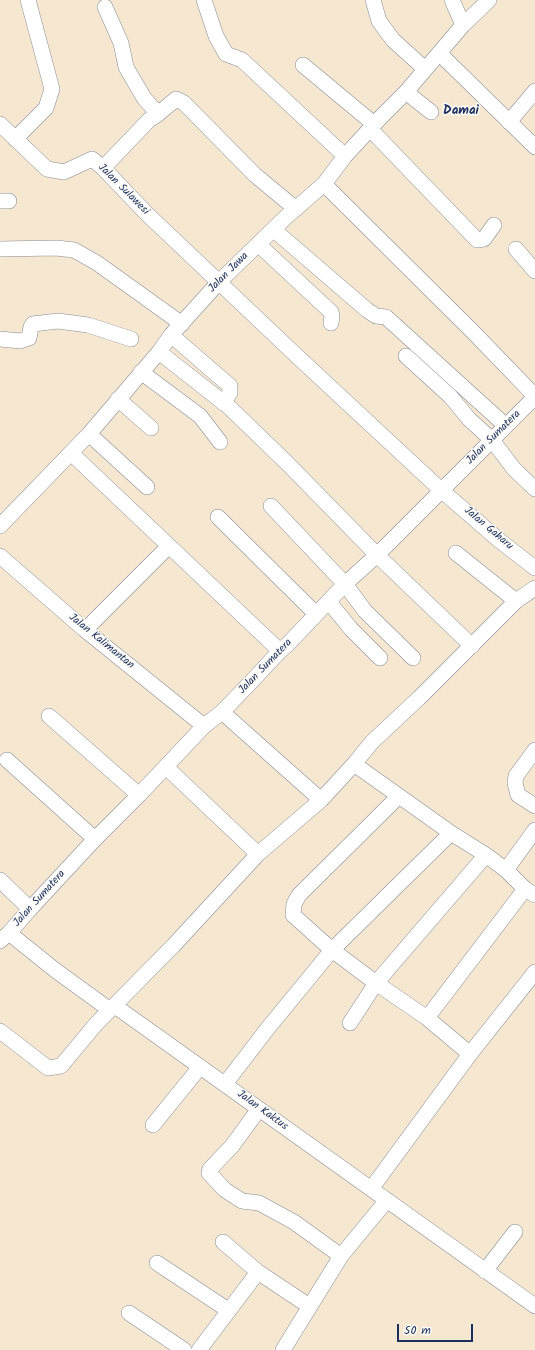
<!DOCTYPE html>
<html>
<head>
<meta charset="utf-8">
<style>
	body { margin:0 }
	#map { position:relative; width:535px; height:1350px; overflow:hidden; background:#f5e7d0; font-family:Kalam,sans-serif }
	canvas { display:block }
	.scale { position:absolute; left:397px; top:1324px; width:76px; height:18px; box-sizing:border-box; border:2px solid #1b2f5e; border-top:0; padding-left:5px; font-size:12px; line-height:14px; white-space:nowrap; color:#1b2f5e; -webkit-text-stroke:3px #fdfcf7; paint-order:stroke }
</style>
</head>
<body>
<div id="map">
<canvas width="535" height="1350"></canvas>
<div class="scale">50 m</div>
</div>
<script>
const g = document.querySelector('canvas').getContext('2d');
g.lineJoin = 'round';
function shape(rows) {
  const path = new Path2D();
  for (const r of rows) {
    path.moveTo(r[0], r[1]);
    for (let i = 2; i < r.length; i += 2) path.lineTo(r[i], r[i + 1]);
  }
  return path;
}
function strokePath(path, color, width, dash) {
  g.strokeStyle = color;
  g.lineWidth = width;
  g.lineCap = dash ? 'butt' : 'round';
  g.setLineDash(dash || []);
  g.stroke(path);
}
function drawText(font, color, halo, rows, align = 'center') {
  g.font = font + ' Kalam,sans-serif';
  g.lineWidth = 3;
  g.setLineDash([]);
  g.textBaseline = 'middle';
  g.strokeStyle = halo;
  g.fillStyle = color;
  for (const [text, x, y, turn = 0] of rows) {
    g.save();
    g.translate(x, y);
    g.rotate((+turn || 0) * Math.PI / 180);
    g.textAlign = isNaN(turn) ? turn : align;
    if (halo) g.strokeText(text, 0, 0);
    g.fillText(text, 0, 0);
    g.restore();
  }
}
const minor = shape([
	[204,0,216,36,226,54,242,60,345,156],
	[373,0,379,21,393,40,425,69],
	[105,7,121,43,126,67,144,98,158,114],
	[463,25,489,0],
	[439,53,535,147],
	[303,65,374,124],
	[406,92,431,112],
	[509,122,535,91],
	[0,124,47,169,64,172,92,159,103,168,147,214,299,358,441,490,500,541,535,568],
	[370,129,477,240,484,239,494,225],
	[15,139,46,108,52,89,28,0],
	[103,168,149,120,158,114,176,99,184,103,255,175,296,209],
	[324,184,475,334,535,396],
	[0,201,9,201],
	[274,230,367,310,376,316,386,317,506,426],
	[258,244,331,312,332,316,331,323],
	[0,249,56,248,74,250,97,263,182,324],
	[516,249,535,271],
	[171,335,230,386,230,393,223,403],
	[0,339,20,341,29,338,31,327,33,324,58,321,88,325,131,339],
	[159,352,229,407,288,464,377,555,472,646],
	[406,356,450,396,469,419,492,440,514,469,535,489],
	[141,372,200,416,220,442],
	[118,399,151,428],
	[89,434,147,487],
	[71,453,280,651],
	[271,506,345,584,365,611,413,658],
	[218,517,316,614],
	[0,526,89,434,159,352,171,335,220,281,286,217,324,184,345,156,380,118,406,92,463,25,452,0],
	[456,553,516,601],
	[0,556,85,630,204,726],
	[329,602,351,629,380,658],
	[85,630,169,546],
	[222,712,321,800,354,764,372,742,419,698,516,601,535,588],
	[49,716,139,795],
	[535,750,516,776,515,783,518,795,535,806],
	[7,760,95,839],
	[354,764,451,833,486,855,506,870,525,889,535,895],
	[166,767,258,854],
	[399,796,299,895,294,904,293,915,332,950,376,983,427,1018,470,1054],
	[506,870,535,830],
	[0,880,30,909],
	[9,933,55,970,110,1010],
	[0,941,9,933,30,909,95,839,139,795,204,726,222,712,250,683,280,651,288,644,345,584,377,555,535,397],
	[115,1006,535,1306],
	[427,1018,525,889],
	[350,1023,376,983,486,855],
	[0,1031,48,1068,61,1066,96,1024,173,946,258,854,321,800],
	[225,1084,268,1028,332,950,451,833],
	[259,1109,232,1146,210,1169,209,1173,225,1190,242,1201,259,1203,294,1222,341,1256],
	[153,1125,200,1067],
	[371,1189,470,1054,535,972],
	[223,1242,258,1272,309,1306],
	[157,1263,228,1310],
	[485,1271,515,1232],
	[129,1313,184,1350],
	[199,1350,258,1272],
	[283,1350,341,1256,387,1200]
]);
strokePath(minor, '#888b97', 16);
strokePath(minor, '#fff', 15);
drawText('11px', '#1b2f5e', '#fdfcf7', [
	["Jalan Sulawesi",123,190,45],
	["Jalan Jawa",229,273,-45],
	["Jalan Sumatera",494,438,-45],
	["Jalan Gaharu",488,529,40],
	["Jalan Kalimantan",101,642,39],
	["Jalan Sumatera",266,667,-46],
	["Jalan Sumatera",40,899,-48],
	["Jalan Kaktus",262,1111,36]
]);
drawText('bold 13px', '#1b2f5e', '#fdfcf7', [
	["Damai",461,112]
]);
</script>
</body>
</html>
